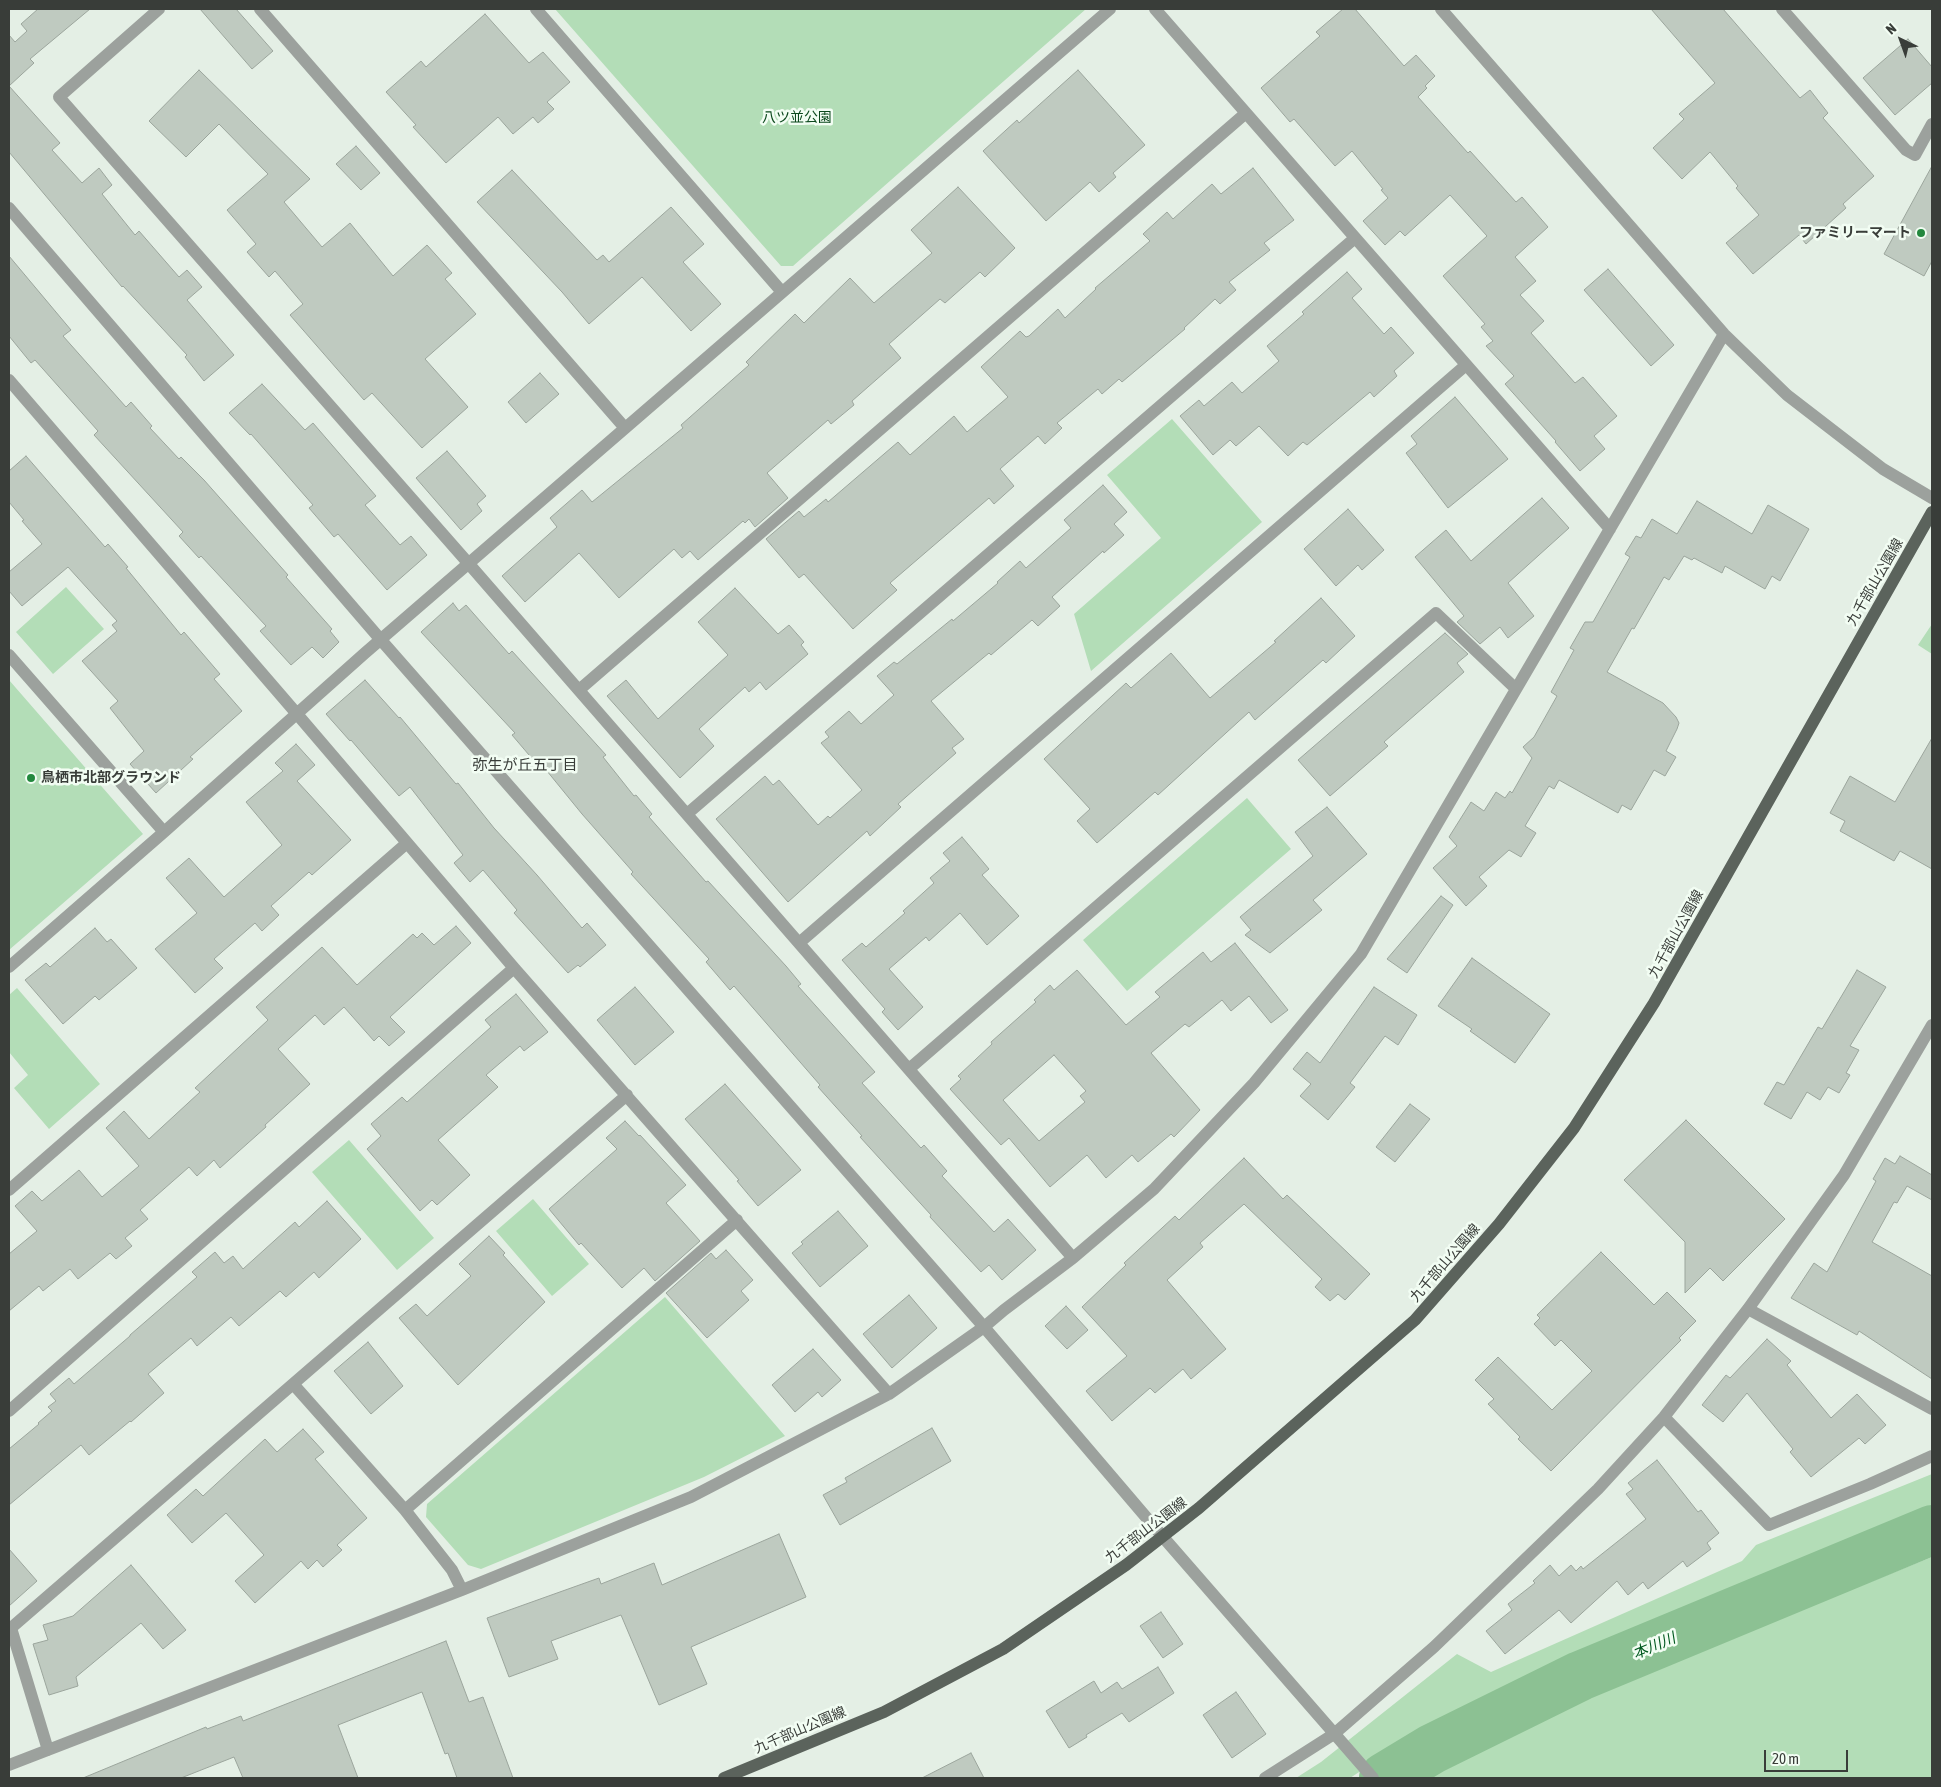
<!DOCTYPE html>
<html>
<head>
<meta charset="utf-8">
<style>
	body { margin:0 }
	#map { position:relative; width:1941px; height:1787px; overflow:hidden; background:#e4efe5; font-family:"Asap Condensed",sans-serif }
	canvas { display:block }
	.frame { position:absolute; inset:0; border:10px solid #393d39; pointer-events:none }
	.north { position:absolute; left:1876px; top:15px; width:50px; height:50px; -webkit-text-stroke:4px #f2fdf3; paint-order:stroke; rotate:318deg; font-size:14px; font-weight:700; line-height:20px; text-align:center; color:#393d39 }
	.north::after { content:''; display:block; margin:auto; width:18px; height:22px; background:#393d39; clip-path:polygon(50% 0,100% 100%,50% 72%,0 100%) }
	.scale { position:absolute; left:1764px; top:1750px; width:84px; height:22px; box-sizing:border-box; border:2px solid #393d39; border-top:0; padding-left:6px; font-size:15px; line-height:18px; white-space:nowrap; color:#393d39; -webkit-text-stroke:4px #f2fdf3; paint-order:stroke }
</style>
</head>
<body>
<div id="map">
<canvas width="1941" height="1787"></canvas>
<div class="frame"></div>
<div class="north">N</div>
<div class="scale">20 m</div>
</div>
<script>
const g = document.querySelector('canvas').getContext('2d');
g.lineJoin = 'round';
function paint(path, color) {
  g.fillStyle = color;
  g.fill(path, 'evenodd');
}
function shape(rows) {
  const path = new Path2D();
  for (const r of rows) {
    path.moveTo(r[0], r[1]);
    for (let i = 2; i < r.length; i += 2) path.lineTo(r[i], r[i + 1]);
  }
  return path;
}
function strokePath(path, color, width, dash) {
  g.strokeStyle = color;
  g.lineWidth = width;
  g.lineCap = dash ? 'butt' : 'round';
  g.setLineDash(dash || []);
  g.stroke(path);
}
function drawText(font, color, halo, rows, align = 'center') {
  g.font = font + ' "Asap Condensed","Noto Sans JP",sans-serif';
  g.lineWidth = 5;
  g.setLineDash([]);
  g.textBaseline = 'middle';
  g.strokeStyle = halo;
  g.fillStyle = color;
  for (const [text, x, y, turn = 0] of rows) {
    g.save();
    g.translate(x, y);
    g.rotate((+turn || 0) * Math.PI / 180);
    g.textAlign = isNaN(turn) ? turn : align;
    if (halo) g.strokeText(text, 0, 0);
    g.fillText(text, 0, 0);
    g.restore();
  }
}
paint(shape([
	[555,9,1086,9,793,266,781,266],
	[1172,419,1262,522,1091,671,1074,614,1161,538,1107,475],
	[66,587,104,629,53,674,16,632],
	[1932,624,1932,654,1918,645],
	[9,680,143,834,9,950],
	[1247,798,1291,849,1127,991,1083,940],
	[17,988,100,1084,49,1129,14,1088,28,1075,9,1052,9,995],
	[349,1140,434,1238,397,1270,312,1172],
	[533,1199,589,1264,552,1296,496,1231],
	[665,1297,785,1436,704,1477,481,1569,468,1565,426,1517,427,1504],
	[1932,1474,1932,1511,1545,1670,1402,1744,1350,1778,1296,1778,1321,1762,1457,1654,1491,1672,1742,1561,1756,1545],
	[1932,1557,1932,1778,1428,1778,1560,1707]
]), '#b3ddb7');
strokePath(shape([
	[1384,1778,1432,1749,1580,1676,1932,1530]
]), '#8cc193', 50);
const building = shape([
	[38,9,90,9,30,59,34,63,9,86,60,143,52,150,82,183,99,168,112,185,102,194,135,235,139,231,179,277,187,270,202,287,187,300,234,355,204,381,185,357,187,355,123,286,122,287,9,152,9,35,15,42,27,31,21,24,38,9],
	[200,9,236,9,273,51,252,69,200,9],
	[1343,9,1355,9,1404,66,1416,55,1435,76,1425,86,1427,88,1418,97,1468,153,1470,151,1516,202,1522,197,1548,227,1515,257,1536,281,1520,295,1544,321,1531,333,1575,383,1583,377,1617,416,1594,436,1605,449,1580,471,1555,442,1556,441,1505,384,1514,376,1486,346,1493,341,1481,327,1485,324,1443,276,1487,236,1450,195,1405,236,1400,231,1385,245,1363,221,1388,198,1381,190,1383,189,1352,151,1335,166,1294,119,1290,122,1261,88,1320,36,1316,32,1343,9],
	[1651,9,1723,9,1800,98,1810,90,1828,113,1823,118,1874,176,1843,204,1846,208,1806,244,1799,235,1753,274,1726,243,1759,215,1736,188,1738,186,1710,152,1682,179,1653,148,1684,119,1679,114,1715,83,1651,9],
	[485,14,529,63,543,52,570,82,547,102,554,109,538,123,533,117,513,134,498,117,446,163,413,127,416,125,386,92,421,61,426,67,485,14],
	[1908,39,1932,67,1932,83,1895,115,1863,78,1908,39],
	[199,70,310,179,284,202,322,247,350,223,393,276,427,245,452,273,445,279,476,314,425,359,468,407,422,448,372,393,364,400,290,315,303,304,275,271,269,277,247,252,256,244,227,210,268,174,219,124,186,157,149,121,199,70],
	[1078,70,1145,145,1113,173,1116,177,1099,192,1090,182,1046,221,983,151,1017,120,1019,123,1078,70],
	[356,146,380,173,361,190,336,164,356,146],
	[1932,166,1932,261,1924,276,1884,254,1932,166],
	[1253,168,1294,220,1264,243,1270,250,1229,282,1236,290,1220,304,1215,299,1184,328,1185,329,1122,382,1119,379,1102,394,1098,389,1057,423,1062,428,1045,444,1038,436,1000,469,1014,486,994,504,989,498,890,583,897,590,853,629,804,574,799,578,766,539,799,511,804,517,826,499,828,502,898,442,910,455,954,416,967,432,1008,397,981,367,1020,331,1026,337,1029,336,1058,309,1065,318,1096,289,1095,288,1150,241,1143,234,1167,212,1173,219,1212,184,1221,194,1253,168],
	[512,170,597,260,603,255,609,262,671,207,704,244,683,262,721,304,691,331,642,277,589,324,562,292,477,202,512,170],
	[958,187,1015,248,985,277,980,272,945,303,940,299,889,344,901,358,852,401,854,405,831,424,828,420,767,473,788,498,755,527,749,519,745,523,743,521,698,560,690,551,682,558,674,549,619,598,579,553,525,602,502,576,557,527,550,518,582,490,592,502,683,428,681,425,749,365,746,362,795,314,804,323,850,278,874,303,932,253,911,230,958,187],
	[9,256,71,330,63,336,126,407,131,402,152,426,150,428,179,459,181,457,204,480,288,575,286,577,332,629,330,631,339,642,323,658,312,647,291,665,260,631,266,626,201,556,199,558,179,536,183,532,94,435,98,431,35,360,31,363,9,336,9,256],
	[1608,269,1674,345,1651,366,1584,290,1608,269],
	[1347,272,1362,289,1352,298,1384,334,1391,327,1414,353,1394,371,1397,376,1374,397,1370,392,1307,445,1303,442,1288,456,1259,426,1236,446,1230,440,1213,455,1180,416,1199,400,1204,406,1232,382,1242,393,1279,361,1267,346,1304,314,1302,312,1347,272],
	[540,373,559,394,526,423,508,402,540,373],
	[262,384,305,430,313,423,376,496,365,505,400,545,411,536,427,555,387,590,338,534,334,537,309,508,313,505,251,434,250,435,229,413,262,384],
	[1455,397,1508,459,1448,508,1406,453,1417,444,1411,436,1455,397],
	[447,451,486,496,477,504,482,511,461,530,416,478,447,451],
	[26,456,105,547,108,544,128,567,126,568,181,635,184,632,220,674,214,679,242,711,190,757,193,759,156,793,130,764,144,751,110,708,118,701,82,661,117,631,112,625,117,621,68,567,22,606,9,591,9,572,42,544,22,521,24,520,9,502,9,471,26,456],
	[1103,485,1127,512,1114,524,1124,535,1104,553,1103,551,1052,597,1060,606,1038,626,1032,620,991,655,989,653,931,701,964,739,952,748,956,753,898,804,901,807,870,836,867,831,788,902,716,819,765,776,773,785,779,780,818,825,828,816,830,818,862,790,821,743,829,737,825,732,849,711,861,724,894,695,877,676,894,662,897,664,952,619,953,621,998,583,997,582,1020,561,1026,568,1071,528,1064,520,1103,485],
	[1542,498,1569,528,1508,583,1534,616,1508,638,1500,627,1480,644,1457,622,1464,616,1415,557,1446,530,1471,561,1542,498],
	[1697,501,1752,534,1768,505,1809,529,1780,581,1772,576,1765,589,1725,566,1722,573,1694,558,1692,560,1684,556,1669,580,1664,577,1634,629,1632,628,1607,672,1663,703,1676,717,1679,723,1677,729,1666,751,1676,757,1665,776,1654,770,1631,810,1622,805,1618,813,1559,780,1554,789,1549,786,1525,826,1536,833,1521,857,1509,850,1479,877,1487,886,1466,906,1433,868,1457,846,1449,837,1471,802,1484,811,1496,792,1505,798,1510,791,1512,793,1532,758,1523,747,1534,737,1557,696,1551,692,1574,650,1570,648,1585,622,1593,622,1630,557,1625,554,1636,536,1641,538,1652,519,1677,534,1697,501],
	[1348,509,1384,550,1362,570,1358,565,1336,586,1304,549,1348,509],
	[735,588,778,634,789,625,804,642,801,645,808,654,766,690,760,682,749,692,745,687,699,729,714,746,680,778,607,696,626,680,658,719,728,655,698,622,735,588],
	[1321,598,1355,636,1326,663,1323,660,1255,720,1249,712,1158,795,1155,792,1097,843,1077,821,1090,809,1044,759,1126,683,1131,688,1171,653,1210,698,1276,642,1274,641,1321,598],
	[453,603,459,611,466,605,509,654,512,651,531,672,606,755,603,757,634,796,636,795,652,814,649,817,706,882,708,881,786,966,801,984,798,986,875,1072,862,1083,921,1148,924,1145,947,1171,942,1176,994,1232,1008,1219,1036,1250,1002,1280,989,1265,981,1272,930,1217,931,1215,860,1137,862,1136,818,1087,820,1085,734,986,730,990,706,962,709,959,631,874,633,872,582,814,538,760,535,762,512,735,515,733,421,632,453,603],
	[1445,633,1468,654,1457,663,1464,672,1384,742,1388,746,1330,796,1298,760,1445,633],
	[365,680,399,718,400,717,456,784,458,783,494,828,537,875,582,928,587,923,606,945,580,967,578,965,568,973,514,913,517,910,483,870,470,882,454,863,463,855,410,787,399,796,351,740,350,741,326,714,365,680],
	[1932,738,1932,869,1900,851,1894,861,1840,831,1845,821,1830,813,1850,776,1895,802,1932,738],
	[296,744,315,765,297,781,351,840,312,875,309,872,271,906,279,915,262,931,255,923,214,959,223,968,195,993,155,949,197,913,166,878,189,858,224,897,282,845,246,802,283,771,275,763,296,744],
	[1327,807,1367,854,1313,900,1322,910,1270,953,1245,935,1251,930,1240,917,1313,856,1295,832,1327,807],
	[962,837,989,869,982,875,1019,916,987,945,960,913,929,941,926,937,889,969,923,1007,898,1030,882,1012,885,1009,842,960,862,943,866,947,905,913,903,911,934,883,930,878,950,861,943,853,962,837],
	[1441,896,1453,905,1407,973,1387,959,1441,896],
	[456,926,471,943,390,1017,405,1032,389,1046,379,1036,374,1041,344,1007,324,1025,315,1015,278,1049,310,1084,265,1125,266,1127,220,1168,214,1160,197,1176,189,1167,140,1210,148,1219,125,1238,132,1246,116,1259,110,1253,78,1279,70,1269,43,1291,39,1286,9,1311,9,1254,37,1231,15,1206,32,1191,42,1201,79,1170,102,1197,139,1166,106,1128,124,1111,149,1139,200,1092,195,1088,268,1020,256,1007,322,947,357,985,413,934,417,938,422,933,434,945,456,926],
	[95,928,107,942,111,939,137,968,99,1000,95,996,63,1024,25,980,46,963,50,967,95,928],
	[1235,943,1288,1010,1271,1023,1249,996,1231,1011,1222,1000,1189,1027,1185,1024,1151,1053,1200,1110,1174,1137,1171,1134,1138,1162,1132,1155,1106,1178,1087,1155,1050,1187,1009,1138,1001,1145,950,1089,961,1079,958,1076,992,1044,991,1042,1036,1002,1034,1000,1050,985,1054,990,1077,970,1126,1025,1160,997,1155,992,1203,952,1211,962,1235,943],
	[1054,1055,1086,1091,1080,1096,1085,1102,1039,1141,1003,1100,1054,1055],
	[1472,958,1550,1014,1515,1063,1470,1031,1472,1029,1438,1006,1472,958],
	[1857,970,1886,987,1850,1046,1859,1050,1846,1073,1850,1075,1839,1093,1828,1087,1820,1100,1807,1092,1791,1119,1764,1104,1777,1082,1784,1085,1818,1027,1822,1029,1857,970],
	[635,987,674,1032,635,1065,597,1020,635,987],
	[1374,987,1417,1015,1398,1045,1385,1036,1350,1083,1355,1087,1328,1120,1300,1096,1311,1084,1293,1069,1307,1052,1320,1063,1374,987],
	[516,994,548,1032,524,1051,520,1046,486,1075,498,1087,438,1140,470,1175,437,1205,432,1200,420,1211,367,1149,381,1136,371,1124,402,1097,407,1102,491,1027,485,1020,516,994],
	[725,1084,801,1170,758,1206,737,1181,739,1180,685,1119,725,1084],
	[1410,1104,1430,1119,1395,1162,1376,1147,1410,1104],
	[1686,1120,1785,1219,1723,1281,1710,1268,1685,1293,1685,1242,1624,1180,1686,1120],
	[625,1121,639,1136,640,1135,686,1185,666,1203,700,1241,655,1281,644,1268,622,1288,581,1243,579,1245,549,1209,617,1149,606,1138,625,1121],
	[1900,1156,1932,1175,1932,1200,1907,1186,1897,1203,1894,1202,1872,1242,1932,1276,1932,1379,1859,1331,1857,1335,1791,1298,1814,1263,1827,1272,1876,1181,1873,1179,1885,1158,1895,1164,1900,1156],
	[1244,1158,1283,1199,1287,1195,1370,1274,1345,1300,1338,1294,1330,1301,1315,1287,1322,1279,1244,1204,1200,1243,1203,1247,1167,1280,1226,1349,1191,1379,1183,1369,1155,1393,1150,1388,1112,1421,1086,1391,1127,1356,1082,1307,1126,1265,1124,1263,1175,1216,1179,1220,1244,1158],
	[327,1201,361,1239,319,1278,314,1272,286,1297,280,1291,239,1326,231,1317,197,1346,191,1338,148,1374,164,1393,131,1422,130,1421,89,1455,81,1445,9,1505,9,1449,39,1424,38,1423,52,1411,48,1407,56,1401,50,1394,69,1378,74,1384,130,1336,130,1335,197,1277,192,1272,215,1252,224,1263,233,1256,243,1269,295,1222,299,1227,327,1201],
	[838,1211,868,1246,820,1287,792,1253,803,1244,801,1242,838,1211],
	[489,1236,505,1253,503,1255,545,1302,458,1385,399,1318,416,1304,427,1316,471,1276,459,1264,489,1236],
	[726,1250,753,1280,741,1291,749,1300,707,1338,666,1293,711,1253,716,1259,726,1250],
	[1601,1252,1654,1305,1667,1292,1696,1321,1679,1338,1681,1340,1551,1471,1518,1439,1520,1437,1488,1404,1494,1399,1475,1380,1498,1357,1552,1410,1592,1371,1561,1340,1555,1346,1534,1324,1540,1318,1537,1315,1601,1252],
	[909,1295,937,1328,892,1368,863,1334,909,1295],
	[1066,1306,1088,1330,1067,1349,1045,1326,1066,1306],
	[1767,1339,1791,1361,1787,1365,1831,1418,1857,1394,1886,1425,1865,1444,1859,1438,1811,1477,1790,1452,1793,1449,1747,1393,1723,1422,1702,1405,1726,1375,1730,1378,1767,1339],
	[368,1342,403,1386,371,1414,334,1371,368,1342],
	[813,1349,841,1380,822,1397,818,1392,795,1412,772,1385,813,1349],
	[932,1428,951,1461,840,1525,823,1495,847,1482,845,1478,932,1428],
	[303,1429,324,1452,315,1459,367,1518,337,1545,342,1550,323,1567,317,1560,308,1569,301,1561,255,1603,235,1581,264,1555,226,1513,192,1543,167,1515,196,1489,203,1496,265,1439,277,1452,303,1429],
	[1657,1460,1698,1512,1701,1510,1719,1533,1707,1543,1711,1549,1687,1567,1683,1561,1648,1589,1643,1582,1628,1595,1617,1581,1571,1623,1559,1610,1505,1654,1486,1631,1512,1610,1508,1604,1535,1583,1533,1581,1550,1565,1559,1576,1571,1565,1576,1571,1581,1566,1583,1569,1646,1519,1626,1494,1633,1489,1628,1483,1657,1460],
	[779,1534,806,1597,691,1647,707,1684,659,1705,621,1615,551,1641,558,1659,509,1677,487,1618,599,1578,601,1584,654,1563,662,1585,779,1534],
	[9,1549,37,1581,9,1606,9,1549],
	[131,1565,186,1630,163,1649,141,1623,76,1677,78,1686,49,1695,33,1644,48,1640,43,1625,73,1616,131,1565],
	[1161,1612,1183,1644,1163,1658,1140,1626,1161,1612],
	[446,1641,469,1702,483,1697,513,1778,457,1778,448,1753,445,1754,422,1692,338,1725,358,1778,243,1778,234,1757,181,1778,83,1778,206,1727,207,1729,241,1716,243,1721,446,1641],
	[1158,1667,1174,1693,1129,1722,1122,1713,1086,1735,1087,1737,1069,1748,1046,1711,1094,1681,1101,1693,1117,1682,1122,1689,1158,1667],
	[1236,1692,1266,1734,1232,1758,1203,1715,1236,1692],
	[971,1753,984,1778,922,1778,971,1753]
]);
paint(building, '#bfcac0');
strokePath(building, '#9ba59c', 1);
strokePath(shape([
	[159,9,59,97,469,564,1073,1258],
	[260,9,625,428],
	[536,9,782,292],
	[1155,9,1610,529],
	[1441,9,1724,334,1787,395,1883,469,1932,498],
	[1782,9,1906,150,1915,155,1932,124],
	[9,208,381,640,984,1327,1163,1537,1373,1778],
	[9,380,297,714,514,968,889,1394],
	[9,655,164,832],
	[579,690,1246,113],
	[687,814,1355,238],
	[799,943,1466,365],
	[9,967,164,832,365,653,1110,9],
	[909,1069,1436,613,1516,689],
	[9,1190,407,843],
	[1748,1309,1932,1409],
	[294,1385,405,1510,452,1570,462,1590],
	[9,1411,514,968],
	[1664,1417,1769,1525,1870,1484,1932,1456],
	[405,1510,737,1220],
	[48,1750,11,1628,627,1095],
	[9,1765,462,1590,691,1497,889,1394,984,1327,1004,1310,1073,1258,1154,1189,1254,1083,1361,954,1724,334],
	[1265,1778,1334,1734,1434,1647,1598,1489,1664,1417,1748,1309,1844,1175,1932,1025]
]), '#9ca19d', 12);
strokePath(shape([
	[724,1778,884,1712,1003,1649,1126,1565,1199,1508,1415,1320,1499,1224,1574,1128,1654,1003,1932,512]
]), '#5b635c', 12);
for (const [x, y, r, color] of [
	[1921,233,5,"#23883e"],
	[31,778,5,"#23883e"]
]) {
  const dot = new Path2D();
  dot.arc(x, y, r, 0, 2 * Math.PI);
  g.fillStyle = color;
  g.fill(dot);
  strokePath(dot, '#f2fdf3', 2);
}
drawText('14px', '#0b481c', '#f2fdf3', [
	["八ツ並公園",797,118]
]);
drawText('bold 14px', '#393d39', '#f2fdf3', [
	["ファミリーマート",1911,233],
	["鳥栖市北部グラウンド",41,778,"left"]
], 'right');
drawText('14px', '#393d39', '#f2fdf3', [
	["九千部山公園線",1875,582,-60],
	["九千部山公園線",1676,934,-61],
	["九千部山公園線",1445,1263,-49],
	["九千部山公園線",1146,1530,-37],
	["九千部山公園線",800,1730,-23]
]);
drawText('15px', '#393d39', '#f2fdf3', [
	["弥生が丘五丁目",525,765]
]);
drawText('italic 15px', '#00581f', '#f2fdf3', [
	["本川川",1654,1646,-23]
]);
</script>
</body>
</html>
